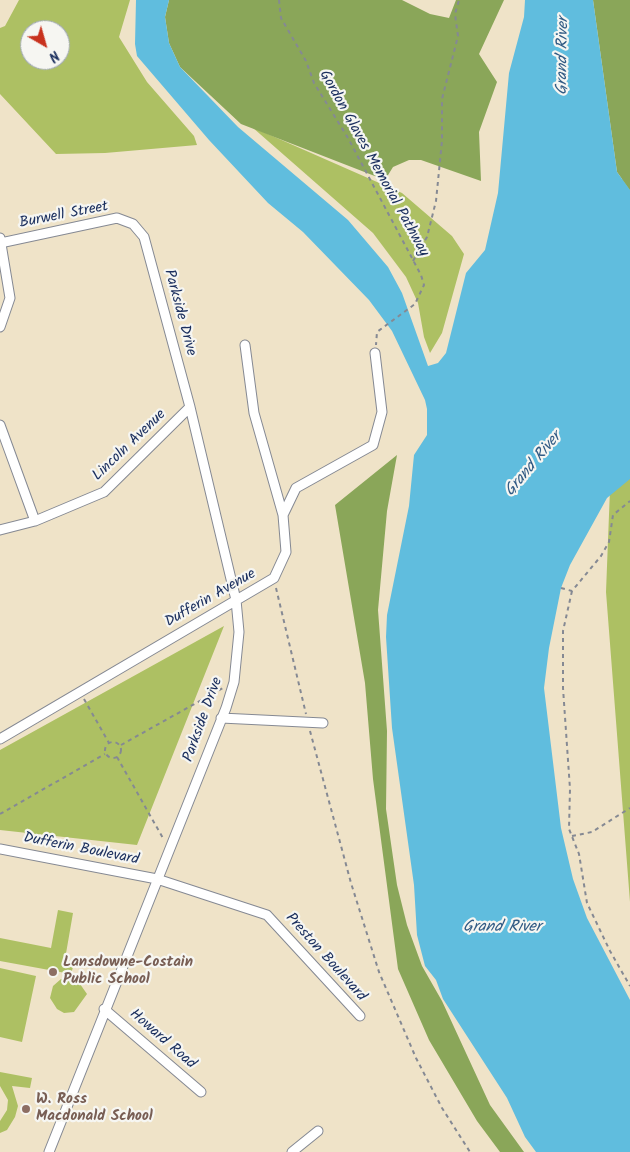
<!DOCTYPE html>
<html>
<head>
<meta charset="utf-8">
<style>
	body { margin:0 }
	#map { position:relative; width:630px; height:1152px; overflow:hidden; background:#efe3c8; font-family:Kalam,sans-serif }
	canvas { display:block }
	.north { position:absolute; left:20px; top:20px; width:50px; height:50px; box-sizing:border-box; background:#f6f6f2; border:1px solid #9ea6b7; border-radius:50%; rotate:142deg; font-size:14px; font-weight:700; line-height:20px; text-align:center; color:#1b2f5e }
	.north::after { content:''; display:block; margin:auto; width:18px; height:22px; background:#c8321e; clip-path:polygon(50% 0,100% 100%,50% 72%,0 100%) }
</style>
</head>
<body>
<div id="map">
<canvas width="630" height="1152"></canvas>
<div class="north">N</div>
</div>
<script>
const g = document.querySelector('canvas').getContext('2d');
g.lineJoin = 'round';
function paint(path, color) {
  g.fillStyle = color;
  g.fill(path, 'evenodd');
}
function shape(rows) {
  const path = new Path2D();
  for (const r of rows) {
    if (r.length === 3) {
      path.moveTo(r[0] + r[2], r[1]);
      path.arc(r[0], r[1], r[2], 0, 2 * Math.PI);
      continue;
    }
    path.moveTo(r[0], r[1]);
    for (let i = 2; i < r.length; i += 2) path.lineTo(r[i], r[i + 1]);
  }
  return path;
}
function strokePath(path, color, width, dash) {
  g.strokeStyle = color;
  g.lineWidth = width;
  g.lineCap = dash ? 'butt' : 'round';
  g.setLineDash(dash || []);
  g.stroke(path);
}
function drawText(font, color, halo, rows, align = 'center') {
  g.font = font + ' Kalam,sans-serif';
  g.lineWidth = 4.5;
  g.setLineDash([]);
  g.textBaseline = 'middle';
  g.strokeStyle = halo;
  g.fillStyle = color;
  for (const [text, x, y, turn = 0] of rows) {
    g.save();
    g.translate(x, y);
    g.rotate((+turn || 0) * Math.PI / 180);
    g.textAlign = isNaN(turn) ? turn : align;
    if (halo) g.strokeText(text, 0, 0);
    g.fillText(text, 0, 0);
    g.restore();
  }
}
paint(shape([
	[19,0,130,0,119,37,147,82,194,136,197,145,105,153,56,154,0,94,0,28,5,26],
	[30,30,60,30,60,60,30,60],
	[630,91,630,902,606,592,625,102],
	[252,127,402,193,452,236,464,254,442,333,430,353,424,337,418,303,406,277,373,233],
	[224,626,137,845,0,830,0,750],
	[58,910,73,913,64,965,73,967,71,974,0,961,0,938,51,948],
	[0,968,36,976,22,1042,0,1037],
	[61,979,80,984,87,994,74,1012,64,1013,57,1009,50,998,53,986],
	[0,1072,32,1078,30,1088,12,1086,18,1106,15,1117,7,1130,0,1133,0,1121,7,1110,8,1100,0,1086]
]), '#adc063');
paint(shape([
	[169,0,402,0,430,14,449,18,456,0,504,0,479,54,497,82,479,132,481,181,421,160,409,160,393,167,385,180,241,124,180,67,169,43,165,17],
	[593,0,630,0,630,190,617,172],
	[397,455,387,511,378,610,387,731,386,809,397,885,407,925,422,966,442,1001,490,1105,524,1152,500,1152,477,1121,429,1040,398,969,373,779,365,683,335,505]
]), '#8aa659');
paint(shape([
	[136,0,169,0,165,17,169,43,180,67,238,127,348,220,388,267,402,293,428,366,438,363,446,353,466,273,485,250,498,193,509,73,524,17,525,0,593,0,617,172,630,190,630,479,607,498,570,565,561,588,549,648,544,688,561,828,573,879,587,918,630,1000,630,1152,536,1152,525,1137,507,1098,443,999,436,980,425,966,417,935,414,885,392,728,386,637,387,615,409,506,414,455,427,435,427,409,425,400,392,331,369,300,303,232,268,203,209,140,137,56,135,44]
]), '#60bdde');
const street = shape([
	[0,238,10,298,0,327],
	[0,243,117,218,133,224,144,237,190,407,236,600,239,632,234,682,226,708,49,1152],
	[245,345,254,413,283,515],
	[0,425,35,521],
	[0,530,35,521,104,492,190,407],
	[221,718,323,723],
	[0,739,274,578,286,552,283,515,296,488,373,445,382,412,375,353],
	[0,849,157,879,267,915,360,1016],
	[104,1009,201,1092],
	[292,1152,318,1131]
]);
strokePath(street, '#858993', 11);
strokePath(shape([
	[279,0,281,18,306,61,314,83,348,138,421,275,424,285,415,304,377,332,376,345],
	[413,261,427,237,436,201,442,141,442,99,458,36,455,14,459,0],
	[276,588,306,714],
	[561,588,572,591,601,556,609,542,613,515,630,501],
	[572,591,563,631,563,688,570,789,569,829,579,854,587,903,610,951,630,986],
	[84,699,109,743],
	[310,731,351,883,379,972,416,1058,442,1108,470,1152],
	[113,750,8],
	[121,745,223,688],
	[117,757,164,840],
	[0,814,105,754],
	[572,836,592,832,630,808]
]), '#858993', 2, [4, 4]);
strokePath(street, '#fff', 9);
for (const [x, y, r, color] of [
	[53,972,5,"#8d6e63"],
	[26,1109,5,"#8d6e63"]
]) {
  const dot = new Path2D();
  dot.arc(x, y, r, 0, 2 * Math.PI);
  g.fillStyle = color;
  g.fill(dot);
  strokePath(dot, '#f6f6f2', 2);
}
drawText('15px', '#1b2f5e', '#f6f6f2', [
	["Gordon Glaves Memorial Pathway",373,164,61],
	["Burwell Street",64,216,-11],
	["Parkside Drive",179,313,75],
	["Lincoln Avenue",130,446,-44],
	["Dufferin Avenue",211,599,-30],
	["Parkside Drive",204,720,-70],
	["Dufferin Boulevard",81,850,11],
	["Preston Boulevard",325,958,48],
	["Howard Road",162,1040,41]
]);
drawText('bold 15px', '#785e54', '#f6f6f2', [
	["Lansdowne-Costain",63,963],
	["Public School",63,980],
	["W. Ross",36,1100],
	["Macdonald School",36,1117]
], 'left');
drawText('italic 16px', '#305a84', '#f6f6f2', [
	["Grand River",564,56,-89],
	["Grand River",534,465,-50],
	["Grand River",502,928]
]);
</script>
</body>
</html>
